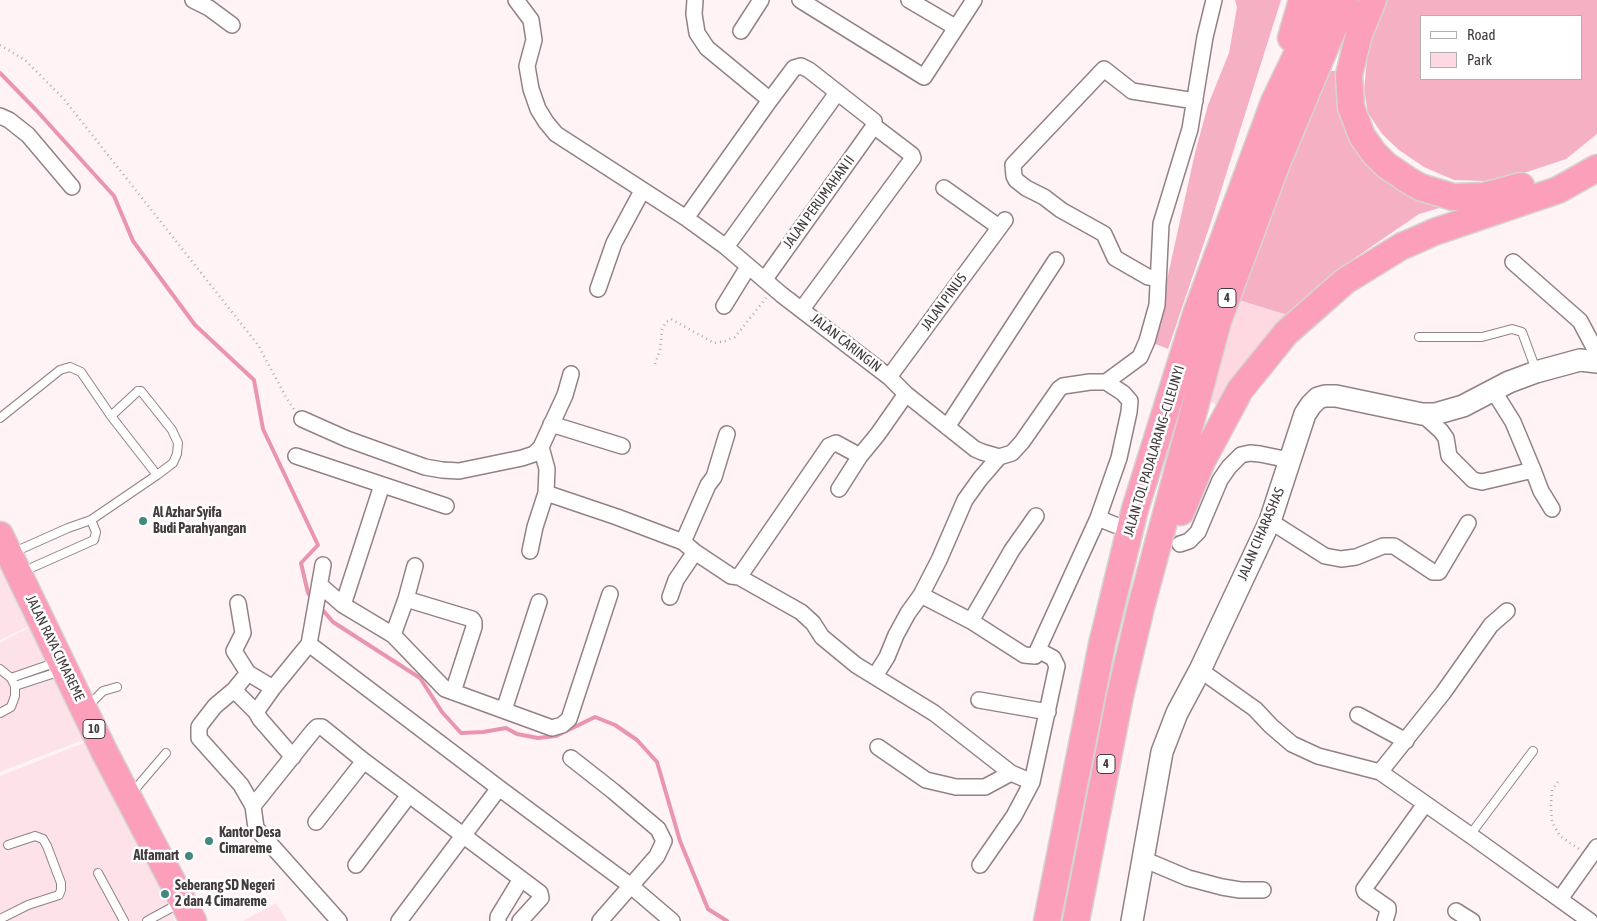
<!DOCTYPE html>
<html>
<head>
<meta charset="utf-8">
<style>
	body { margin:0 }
	#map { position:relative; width:1597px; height:921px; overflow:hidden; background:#fff3f6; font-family:"Asap Condensed",sans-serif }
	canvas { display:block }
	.legend { position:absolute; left:1420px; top:15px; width:162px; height:65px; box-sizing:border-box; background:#fff; border:1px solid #b3b0b1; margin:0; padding:6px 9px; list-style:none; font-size:15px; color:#423a3c }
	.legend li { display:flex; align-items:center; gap:10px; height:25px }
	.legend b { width:25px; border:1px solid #b3b0b1 }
</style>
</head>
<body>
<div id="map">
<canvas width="1597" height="921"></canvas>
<ul class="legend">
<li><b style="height:6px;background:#fff"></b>Road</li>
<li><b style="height:14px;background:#fed9e2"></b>Park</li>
</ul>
</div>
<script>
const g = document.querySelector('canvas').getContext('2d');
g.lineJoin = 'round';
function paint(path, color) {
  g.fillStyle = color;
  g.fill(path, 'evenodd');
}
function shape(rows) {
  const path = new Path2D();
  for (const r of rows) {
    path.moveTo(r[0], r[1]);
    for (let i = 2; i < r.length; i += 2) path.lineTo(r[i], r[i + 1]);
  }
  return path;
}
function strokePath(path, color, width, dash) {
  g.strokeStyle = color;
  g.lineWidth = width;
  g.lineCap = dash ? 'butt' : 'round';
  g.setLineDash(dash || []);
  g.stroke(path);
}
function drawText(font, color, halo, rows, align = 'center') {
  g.font = font + ' "Asap Condensed",sans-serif';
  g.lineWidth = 5;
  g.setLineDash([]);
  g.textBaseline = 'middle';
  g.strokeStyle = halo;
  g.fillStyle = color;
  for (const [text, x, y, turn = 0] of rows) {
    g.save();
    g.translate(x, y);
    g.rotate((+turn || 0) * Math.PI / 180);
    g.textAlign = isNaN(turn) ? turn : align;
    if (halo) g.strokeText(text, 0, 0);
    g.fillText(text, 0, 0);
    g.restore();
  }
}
paint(shape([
	[0,559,33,624,0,640],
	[36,624,88,738,0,772,0,643],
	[91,740,175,921,0,921,0,776],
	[276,903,287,921,243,921]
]), '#fee2e9');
paint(shape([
	[1239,300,1294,317,1219,407,1207,399]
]), '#fed9e2');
paint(shape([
	[1235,0,1281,0,1212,219,1168,349,1153,343,1195,153,1208,105,1229,53,1237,7],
	[1380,0,1597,0,1597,134,1566,159,1527,172,1485,181,1454,180,1424,167,1399,150,1382,134,1368,113,1364,90,1369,39],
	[1421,16,1581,16,1581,79,1421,79],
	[1323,71,1339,71,1352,130,1449,205,1419,214,1352,260,1315,290,1294,317,1239,300]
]), '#f6b0c4');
strokePath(shape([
	[0,73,37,111,114,196,133,241,195,325,254,380,263,429,318,545,301,563,308,593,312,598],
	[320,607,333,622,420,678,442,712,461,733,483,732,506,728,517,734,538,738,556,736,595,717,615,725,637,740,657,762,680,841,708,909,727,921]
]), '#ea95ae', 4);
strokePath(shape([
	[1124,527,1180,544]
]), '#d9ced1', 15, [15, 8]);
const lane = shape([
	[1419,337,1482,337,1512,329,1522,332,1536,370],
	[138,391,141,391,172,430,178,443,177,454,173,463,157,475,111,416,138,391],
	[0,418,60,370,70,367,81,372,111,416],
	[12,553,68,528,91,520,157,475],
	[22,572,94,540,96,532,91,520],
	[0,669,11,678,15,686,15,696,11,707,0,713],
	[11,678,57,662],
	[15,686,61,671],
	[88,706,103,691,117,687],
	[131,794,166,753],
	[1470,835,1533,751],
	[98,873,124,921],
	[0,919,28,905,59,895,61,890,61,883,47,846,43,839,35,836,8,845],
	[147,921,180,903]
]);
const street = shape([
	[193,0,209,8,232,25],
	[516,0,531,20,534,40,527,66,531,89,538,109,546,122,556,134,686,218,726,247,782,295,889,377,906,394,975,449,982,452,999,457,1012,453,1022,442,1059,389,1063,386,1090,382,1106,382,1123,393,1130,401,1129,412,1119,458,1098,518,1115,525],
	[800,0,924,77,974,0],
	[909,0,955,27],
	[741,31,761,0],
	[770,100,794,68,801,66,809,70,874,121,874,126,912,155,913,158,802,309],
	[0,116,9,120,28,135,72,187],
	[944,188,999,227],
	[686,218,770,100,707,48,697,33,694,14,695,0],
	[726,247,837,93],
	[1513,262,1580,321,1597,353],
	[1158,275,1153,278,1148,277,1115,258,1104,234,1061,210,1044,197,1026,188,1016,180,1014,176,1013,165,1104,69,1132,91,1195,101],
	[765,279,874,126],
	[598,289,614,243,642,191],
	[724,306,748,267],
	[889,377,1005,220],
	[1106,382,1140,357,1147,341,1157,305,1161,224,1190,129,1205,37,1214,0],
	[1422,414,1441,431,1446,438,1449,456,1473,480,1482,482,1533,470,1513,422,1493,390],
	[302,419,347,439,425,467,442,470,459,471,522,458,534,454,541,447,565,395,571,374],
	[551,424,622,446],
	[947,427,1056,260],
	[296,456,446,506],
	[1533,470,1541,491,1552,509],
	[839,489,860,456],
	[546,493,617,517,683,542,695,552,731,576,739,577,829,446,836,443,860,456,878,434,906,394],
	[1270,521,1325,556,1341,559,1356,557,1383,546,1394,546,1433,572,1439,572,1468,523],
	[683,542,708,485,714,477,727,434],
	[1180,544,1189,541,1198,532,1220,480,1229,467,1241,455,1250,453,1260,454,1289,460],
	[530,551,535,527,546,493,547,469,541,447],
	[323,565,309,644,499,788,399,921],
	[739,577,801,612,813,623,822,637,856,665,934,713,1011,773,1032,782],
	[321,586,343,605,393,635,445,689,552,728,562,725,569,719,610,594],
	[921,595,971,621,1012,550,1036,516],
	[670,597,676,580,695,552],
	[406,599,415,566],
	[238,603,243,633,234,651,248,673,234,690,215,706,201,724,199,727,199,738,241,785,253,806,256,828,339,921],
	[343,605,382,485],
	[971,621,1024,655,1035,656,1098,518],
	[393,635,406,599,472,619,474,622,474,627,453,692],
	[1200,670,1255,709,1271,726,1292,744,1318,756,1380,772,1470,835,1590,921],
	[248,673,273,688,309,644],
	[875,676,887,657,896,635,908,613,921,595,939,560,965,500,980,479,999,457],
	[234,690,256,712,260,719,293,757],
	[979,700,1048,712],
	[504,710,539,602],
	[256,712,273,688],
	[1358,715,1406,741],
	[878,747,926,780,956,787,985,787,1011,773],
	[571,758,613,791,658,829,664,841,657,856,600,921],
	[1380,772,1443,693,1491,625,1507,611],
	[499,788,631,886,672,921],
	[253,806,313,731,317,727,322,727,364,761,540,893,541,898,520,921],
	[316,822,364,761],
	[1143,859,1188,878,1222,887,1240,890,1263,890],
	[356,865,409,795],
	[980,865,1014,816,1032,782,1057,666,1053,658,1038,650],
	[1560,899,1597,847],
	[1456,911,1472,921],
	[498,921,498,917,521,879],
	[1385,921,1388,911,1388,908,1365,892,1364,889,1425,804]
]);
const secondary = shape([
	[1132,921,1162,752,1177,713,1200,670,1270,521,1305,414,1311,405,1318,398,1325,396,1336,396,1422,414,1435,414,1463,406,1509,382,1536,372,1580,360,1597,362]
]);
const highway = shape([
	[1373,0,1359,34,1349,75,1351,107,1362,136,1374,153,1386,165,1408,180,1420,187,1453,197,1484,196,1521,186],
	[1291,38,1302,0],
	[1181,512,1202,461,1240,390,1286,333,1345,281,1402,246,1414,241,1434,232,1558,190,1597,168],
	[0,535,105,753,193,921],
	[1047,921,1102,644,1135,509,1196,314,1274,102,1323,0],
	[1076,921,1120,696,1141,607,1218,321,1277,163,1345,0]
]);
strokePath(lane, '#928185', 10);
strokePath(street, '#928185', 18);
strokePath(secondary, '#928185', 24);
strokePath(highway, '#d5d4d4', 29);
strokePath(shape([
	[0,45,25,60,63,98,258,345,287,399,294,409],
	[655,364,660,350,662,330,666,322,671,319,714,343,725,341,735,337,766,298],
	[1558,782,1552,790,1551,805,1552,822,1560,836,1579,849]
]), '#b2a8aa', 2.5, [1, 4]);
strokePath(lane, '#fff', 8);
strokePath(street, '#fff', 15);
strokePath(secondary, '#fff', 21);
strokePath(highway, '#fb9fba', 26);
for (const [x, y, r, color] of [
	[143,521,5,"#44897d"],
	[209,841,5,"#44897d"],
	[189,856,5,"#44897d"],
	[165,894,5,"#44897d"]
]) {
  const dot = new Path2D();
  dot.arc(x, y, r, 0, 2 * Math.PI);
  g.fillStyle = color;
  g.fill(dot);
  strokePath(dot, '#fff', 2);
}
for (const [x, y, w] of [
	[1227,298,18],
	[94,729,22],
	[1106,764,18]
]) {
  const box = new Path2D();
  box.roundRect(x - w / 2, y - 9.5, w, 19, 4);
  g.fillStyle = '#fff';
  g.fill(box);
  strokePath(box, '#423a3c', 1);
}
drawText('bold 12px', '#423a3c', null, [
	["4",1227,298],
	["10",94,729],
	["4",1106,764]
]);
drawText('14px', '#423a3c', '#fff', [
	["JALAN PERUMAHAN II",819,202,-54],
	["JALAN PINUS",944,302,-54],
	["JALAN CARINGIN",846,343,38],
	["JALAN TOL PADALARANG–CILEUNYI",1154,451,-73],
	["JALAN CIHARASHAS",1261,534,-67],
	["JALAN RAYA CIMAREME",55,648,64]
]);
drawText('bold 14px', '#423a3c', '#fff', [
	["Al Azhar Syifa",153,513],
	["Budi Parahyangan",153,529],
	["Kantor Desa",219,833],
	["Cimareme",219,849],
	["Alfamart",179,856,"right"],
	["Seberang SD Negeri",175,886],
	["2 dan 4 Cimareme",175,902]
], 'left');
</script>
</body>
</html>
